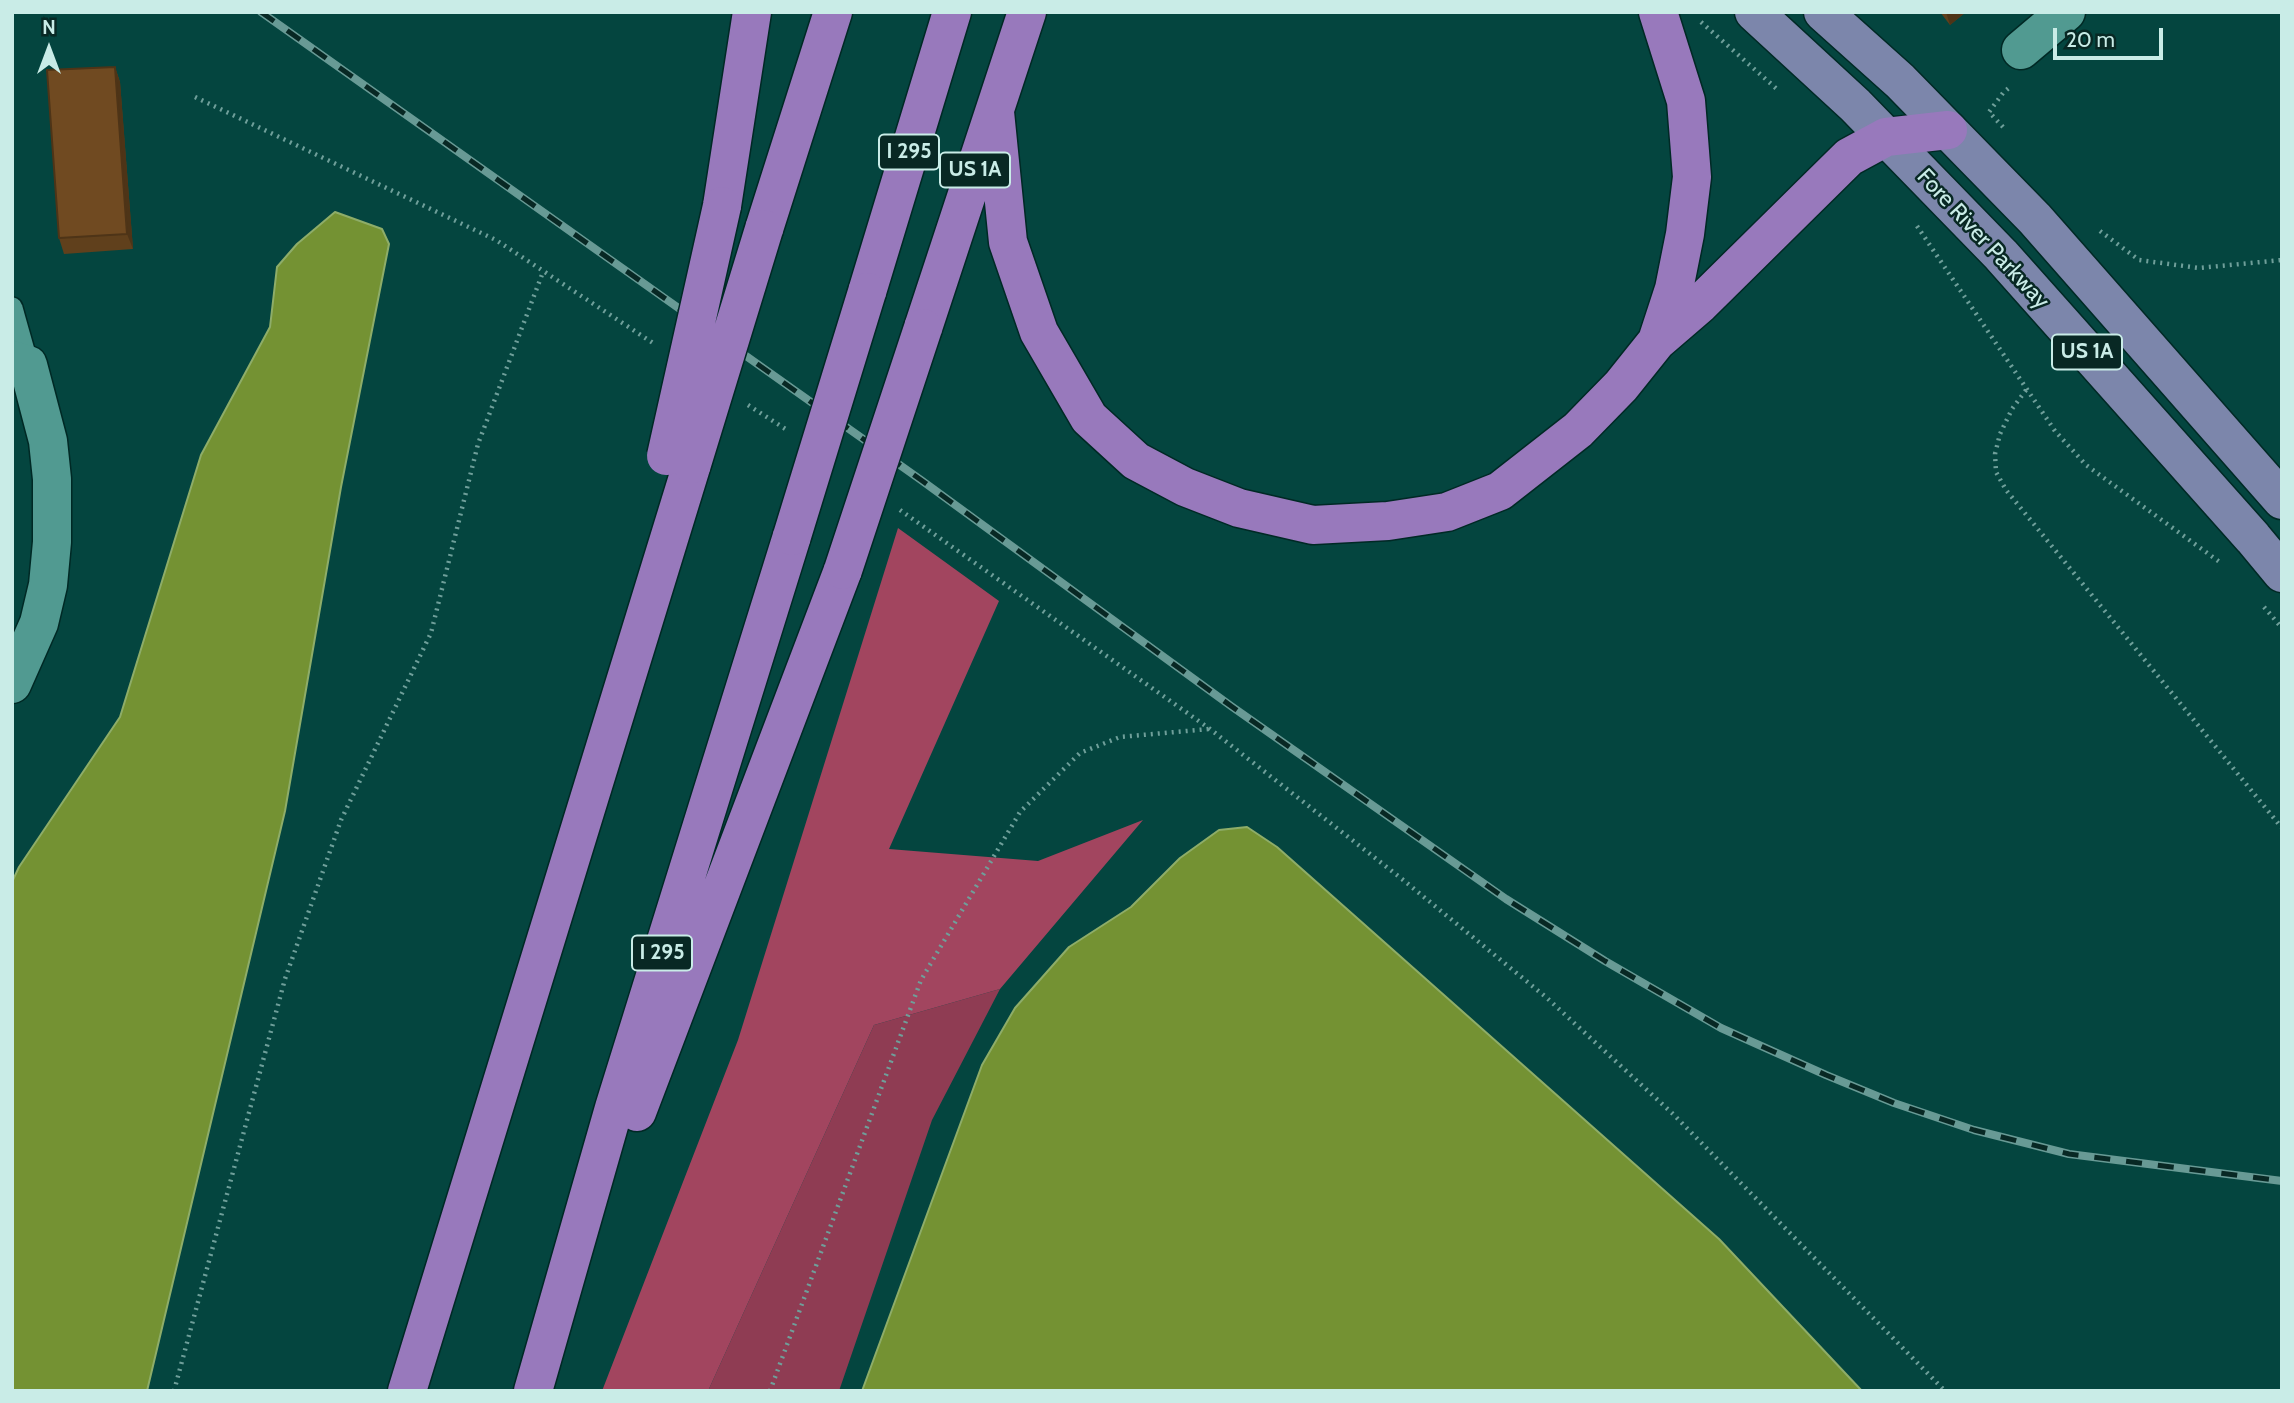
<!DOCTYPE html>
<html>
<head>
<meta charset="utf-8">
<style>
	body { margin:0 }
	#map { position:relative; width:2294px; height:1403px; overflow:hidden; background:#04453f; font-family:Cabin,sans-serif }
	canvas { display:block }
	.frame { position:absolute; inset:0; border:14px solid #c9ece7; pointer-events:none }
	.north { position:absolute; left:14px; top:14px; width:70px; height:70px; -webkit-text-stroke:5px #082824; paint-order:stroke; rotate:0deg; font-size:19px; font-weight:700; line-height:28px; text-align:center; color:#c9ece7 }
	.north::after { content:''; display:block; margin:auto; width:24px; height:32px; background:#c9ece7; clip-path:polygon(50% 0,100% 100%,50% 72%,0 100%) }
	.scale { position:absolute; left:2053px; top:28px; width:110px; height:32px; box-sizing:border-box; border:4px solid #c9ece7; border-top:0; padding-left:9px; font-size:21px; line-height:24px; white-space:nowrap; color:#c9ece7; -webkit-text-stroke:5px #082824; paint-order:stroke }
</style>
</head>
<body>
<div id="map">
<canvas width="2294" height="1403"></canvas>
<div class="frame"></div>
<div class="north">N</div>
<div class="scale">20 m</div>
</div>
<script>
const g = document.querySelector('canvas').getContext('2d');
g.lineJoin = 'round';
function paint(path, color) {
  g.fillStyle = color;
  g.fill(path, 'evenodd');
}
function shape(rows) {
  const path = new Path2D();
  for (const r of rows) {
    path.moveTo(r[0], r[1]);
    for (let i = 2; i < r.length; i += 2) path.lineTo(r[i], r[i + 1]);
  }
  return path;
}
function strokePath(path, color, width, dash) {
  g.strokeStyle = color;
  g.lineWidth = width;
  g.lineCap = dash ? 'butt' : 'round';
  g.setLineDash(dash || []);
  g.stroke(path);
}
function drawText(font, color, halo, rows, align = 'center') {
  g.font = font + ' Cabin,sans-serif';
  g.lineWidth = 5;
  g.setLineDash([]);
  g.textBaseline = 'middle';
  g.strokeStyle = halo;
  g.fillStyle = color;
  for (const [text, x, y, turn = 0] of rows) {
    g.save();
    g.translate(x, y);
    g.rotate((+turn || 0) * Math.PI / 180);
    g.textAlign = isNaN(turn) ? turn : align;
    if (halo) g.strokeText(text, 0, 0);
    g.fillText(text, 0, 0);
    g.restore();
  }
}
paint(shape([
	[1000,989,932,1120,839,1391,708,1391,874,1025]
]), '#8f3c53');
paint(shape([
	[898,528,999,601,889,849,1038,861,1143,820,1000,989,874,1025,708,1391,602,1391,738,1040]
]), '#a2455f');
const water = shape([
	[335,212,382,229,389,244,341,487,285,811,147,1391,12,1391,12,882,19,867,120,717,201,455,270,327,277,267,297,244,335,212],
	[1247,827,1277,847,1719,1239,1862,1391,862,1391,982,1065,1015,1008,1069,947,1131,907,1180,858,1219,830,1247,827]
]);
paint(water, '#749233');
strokePath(water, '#8ead69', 2);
const lane = shape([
	[12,308,28,365]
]);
const street = shape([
	[2021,50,2066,12],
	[12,360,28,365,48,441,52,479,52,542,48,585,39,623,12,684]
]);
const primary = shape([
	[1754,12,1855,105,2001,255,2253,538,2282,573],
	[1823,12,1900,81,2035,219,2282,500]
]);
const highway = shape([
	[995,112,1008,242,1039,332,1089,418,1136,461,1185,487,1239,508,1313,525,1388,521,1447,512,1500,491,1578,430,1621,386,1657,341,1700,304,1849,157,1886,137,1948,130],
	[722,206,752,12],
	[764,229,833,12],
	[867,292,952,12],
	[923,328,1027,12],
	[1657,341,1674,289,1685,234,1692,177,1686,101,1658,12],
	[637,1112,843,570],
	[407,1391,692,464],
	[533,1391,614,1108,792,536]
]);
strokePath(lane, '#002925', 24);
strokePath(street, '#002925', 41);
strokePath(primary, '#002925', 41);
strokePath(highway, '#002925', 41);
strokePath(shape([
	[1701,22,1778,90],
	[195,97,496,240,653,343],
	[2003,127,1989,112,2003,93,2011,86],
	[1917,226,2055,431,2086,465,2221,563],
	[2100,231,2139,260,2199,268,2282,260],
	[2026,390,2012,409,2000,434,1995,454,1996,472,2006,490,2282,828],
	[748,405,787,430],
	[900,510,1210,729,1402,879,1547,998,1673,1114,1945,1391],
	[2264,607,2282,628],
	[174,1391,285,979,341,820,431,633,478,444,543,272],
	[770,1391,921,980,1020,812,1080,753,1120,737,1209,729]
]), '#6f9f9a', 4.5, [2, 5]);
strokePath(lane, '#519a91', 21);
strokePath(street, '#519a91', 38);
strokePath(primary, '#7c86ab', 38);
strokePath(highway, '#9879bc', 38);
const rail = shape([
	[261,12,921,480,1231,706,1506,899,1605,961,1721,1028,1826,1075,1894,1103,1974,1130,2069,1154,2282,1181]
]);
strokePath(rail, '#689a95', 8);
strokePath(rail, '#082824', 5, [16]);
const highwayBridge = shape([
	[666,456,722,206],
	[692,464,764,229],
	[792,536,867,292],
	[843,570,923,328]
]);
strokePath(highwayBridge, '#002925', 41, []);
strokePath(highwayBridge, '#9879bc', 38);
paint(shape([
	[1940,12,1966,12,1950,25],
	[115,67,120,82,133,249,64,254,59,238]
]), '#60401c');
paint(shape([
	[1946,12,1966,12,1950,25],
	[115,67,120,82,133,249,127,234]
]), '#4e3417');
const building = shape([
	[115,67,127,234,59,238,47,70,115,67]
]);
paint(building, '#704a21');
strokePath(building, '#4e3417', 2);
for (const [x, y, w] of [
	[909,152,60],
	[975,170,70],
	[2087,352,70],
	[662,953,60]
]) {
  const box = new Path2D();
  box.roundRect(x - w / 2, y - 17.5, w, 35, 5);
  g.fillStyle = '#082824';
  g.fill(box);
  strokePath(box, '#c9ece7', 2);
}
drawText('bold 21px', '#c9ece7', null, [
	["I 295",909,152],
	["US 1A",975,170],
	["US 1A",2087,352],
	["I 295",662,953]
]);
drawText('23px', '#c9ece7', '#082824', [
	["Fore River Parkway",1983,239,47]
]);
</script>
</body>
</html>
